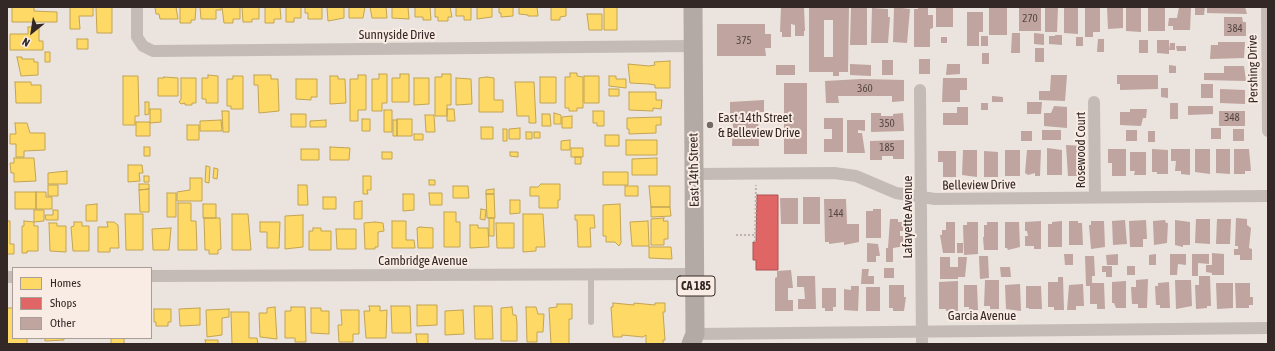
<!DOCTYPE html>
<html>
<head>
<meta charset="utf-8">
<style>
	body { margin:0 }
	#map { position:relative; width:1275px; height:351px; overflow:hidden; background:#ebe3dd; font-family:"Asap Condensed",sans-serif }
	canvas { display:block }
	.frame { position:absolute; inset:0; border:8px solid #342826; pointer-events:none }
	.legend { position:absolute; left:12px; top:267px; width:140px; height:72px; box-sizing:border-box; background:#f9ece4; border:1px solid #aa9e98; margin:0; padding:5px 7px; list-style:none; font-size:12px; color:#342826 }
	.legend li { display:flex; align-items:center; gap:8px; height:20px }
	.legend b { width:20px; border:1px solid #aa9e98 }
	.north { position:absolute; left:12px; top:12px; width:40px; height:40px; -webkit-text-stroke:3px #f9ece4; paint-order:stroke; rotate:210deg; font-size:11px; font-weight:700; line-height:16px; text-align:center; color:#342826 }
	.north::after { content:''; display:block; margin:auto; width:14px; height:18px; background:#342826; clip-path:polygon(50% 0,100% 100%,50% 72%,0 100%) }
</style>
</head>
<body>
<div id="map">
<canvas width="1275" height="351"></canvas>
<div class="frame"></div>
<ul class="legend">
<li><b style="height:11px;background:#ffd966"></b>Homes</li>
<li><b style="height:11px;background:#e06666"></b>Shops</li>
<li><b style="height:11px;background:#bfa49f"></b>Other</li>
</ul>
<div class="north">N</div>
</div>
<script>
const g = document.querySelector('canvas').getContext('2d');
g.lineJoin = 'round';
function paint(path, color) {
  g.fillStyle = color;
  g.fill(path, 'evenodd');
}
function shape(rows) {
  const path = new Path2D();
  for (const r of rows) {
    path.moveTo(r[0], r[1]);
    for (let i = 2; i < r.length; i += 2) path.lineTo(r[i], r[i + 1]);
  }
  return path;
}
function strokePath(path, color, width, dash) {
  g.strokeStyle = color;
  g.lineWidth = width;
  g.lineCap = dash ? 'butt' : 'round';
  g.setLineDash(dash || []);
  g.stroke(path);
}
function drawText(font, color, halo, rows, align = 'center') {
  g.font = font + ' "Asap Condensed",sans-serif';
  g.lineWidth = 4;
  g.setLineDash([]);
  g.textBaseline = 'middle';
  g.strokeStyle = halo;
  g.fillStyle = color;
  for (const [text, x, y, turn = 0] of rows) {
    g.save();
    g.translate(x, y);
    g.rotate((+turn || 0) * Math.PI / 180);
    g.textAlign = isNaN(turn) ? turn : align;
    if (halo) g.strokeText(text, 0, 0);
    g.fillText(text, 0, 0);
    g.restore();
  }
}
const homes = shape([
	[12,7,34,7,34,11,57,12,57,22,12,22,12,7],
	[70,7,93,7,93,16,79,16,80,29,70,29,70,7],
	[96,7,112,7,112,33,97,33,96,7],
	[155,7,176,7,178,19,160,19,159,14,156,14,155,7],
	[180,7,196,7,195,20,191,20,191,23,180,23,180,7],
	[200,7,221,7,221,10,216,10,216,19,201,19,200,7],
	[222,7,240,7,240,19,233,19,233,23,224,23,222,7],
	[242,7,259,7,259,19,252,19,252,22,243,22,242,7],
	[265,7,280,7,281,19,274,19,274,23,265,23,265,7],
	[286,7,301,7,301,18,294,18,294,22,286,22,286,7],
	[305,7,322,7,322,19,308,19,308,13,305,13,305,7],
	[327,7,344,7,344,18,328,21,327,7],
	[349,7,365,7,363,18,349,18,349,7],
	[370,7,386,7,387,18,372,18,370,7],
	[392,7,408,7,409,19,392,18,392,7],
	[415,7,430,7,431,20,423,20,423,17,415,17,415,7],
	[435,7,450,7,452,17,448,17,448,21,438,21,438,17,435,17,435,7],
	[456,7,471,7,471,20,464,20,464,16,456,16,456,7],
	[477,7,492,7,492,17,477,19,477,7],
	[499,7,513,7,513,16,501,17,501,13,499,13,499,7],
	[519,7,537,7,538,16,528,16,528,15,519,14,519,7],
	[551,7,566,7,566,16,560,17,560,20,551,20,551,7],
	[604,7,617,7,617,30,604,30,604,7],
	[587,14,602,14,602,30,589,30,587,14],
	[28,27,39,27,39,41,43,41,43,50,10,50,10,34,28,34,28,27],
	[77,39,88,39,88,49,77,49,77,39],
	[45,52,50,52,50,62,45,62,45,52],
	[17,57,22,57,22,59,34,59,34,62,38,62,38,75,21,76,17,57],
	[670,61,670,88,655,88,655,85,649,84,630,83,628,64,649,66,655,65,654,62,670,61],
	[570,73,577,73,577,76,583,77,583,108,577,108,577,111,569,111,569,108,565,108,565,77,570,77,570,73],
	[379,74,387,74,387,103,382,103,382,111,372,111,372,79,379,79,379,74],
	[400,74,409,74,409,102,392,102,392,78,400,78,400,74],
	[442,74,451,74,451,105,447,105,447,116,435,116,435,77,442,77,442,74],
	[208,75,218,76,218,103,206,103,206,99,202,99,202,78,208,78,208,75],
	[254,75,271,75,271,79,278,79,279,111,259,113,258,85,254,85,254,75],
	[358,75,366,75,366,110,358,110,358,121,350,121,350,79,358,79,358,75],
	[123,76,138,76,139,116,135,116,135,125,123,125,123,76],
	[233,76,243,76,243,109,231,109,231,106,227,106,227,79,233,79,233,76],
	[330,76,338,76,338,79,345,79,346,103,330,104,330,76],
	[584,76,599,76,599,103,584,103,584,76],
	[609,76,616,76,616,79,626,79,626,88,609,86,609,76],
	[164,77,178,78,178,96,158,96,158,78,164,78,164,77],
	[487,77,494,78,494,100,503,100,503,112,479,112,479,78,487,77],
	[540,77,556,77,556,103,540,103,540,77],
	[181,78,196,78,196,103,192,103,192,105,185,105,185,103,181,104,179,102,181,99,181,78],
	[414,78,429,78,429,104,414,105,414,78],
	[456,78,471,79,472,104,456,105,456,78],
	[296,79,317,79,317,97,311,97,311,100,296,99,296,79],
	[15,82,31,82,31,85,41,85,41,103,16,103,15,82],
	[515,82,534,82,536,123,529,123,529,116,517,116,515,82],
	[609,89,619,89,619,96,609,96,609,89],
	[629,92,656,92,656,100,662,100,661,109,653,108,653,111,629,110,629,92],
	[145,102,149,102,149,114,145,115,145,102],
	[150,109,161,109,161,122,150,123,150,109],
	[447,109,454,109,455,121,447,121,447,109],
	[384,110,392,110,392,132,384,132,384,110],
	[222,111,229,111,229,132,223,132,222,111],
	[593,111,604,111,604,126,597,126,597,123,593,123,593,111],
	[554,113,561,115,561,124,554,124,554,113],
	[291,114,306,114,306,127,291,127,291,114],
	[542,114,550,114,551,126,542,126,542,114],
	[425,115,434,115,435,132,426,132,425,115],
	[572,116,572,128,562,128,562,117,572,116],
	[661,117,661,125,656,125,656,133,629,134,629,129,627,129,627,118,661,117],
	[362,119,370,119,370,131,362,131,362,119],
	[397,119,412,119,412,136,397,136,397,119],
	[221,120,222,131,200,131,200,121,221,120],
	[326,120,326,127,310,127,310,121,326,120],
	[393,120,397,120,397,136,393,136,393,120],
	[136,122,150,122,150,136,136,136,136,122],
	[15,123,27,123,30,133,45,133,45,150,24,151,24,157,16,157,16,144,10,144,10,134,16,134,15,123],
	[187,125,199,125,199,140,187,140,187,125],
	[481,127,493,127,493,139,481,139,481,127],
	[520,128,520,139,509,139,509,129,520,128],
	[503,129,507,129,507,141,503,141,503,129],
	[526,132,532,132,532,139,526,139,526,132],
	[534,132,540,132,540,138,534,138,534,132],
	[414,134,423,134,423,140,414,140,414,134],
	[605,135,619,135,619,146,605,146,605,135],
	[570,140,570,150,561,150,561,141,570,140],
	[626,140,657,140,657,155,626,155,626,140],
	[144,147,150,147,150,156,144,156,144,147],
	[330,147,350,148,349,160,330,160,330,147],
	[571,148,583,148,583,157,571,157,571,148],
	[301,149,319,149,319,160,301,160,301,149],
	[382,152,392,152,392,159,382,159,382,152],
	[510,152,518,152,518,157,510,156,510,152],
	[575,157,581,157,581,164,575,164,575,157],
	[14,158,34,158,36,181,14,182,14,173,11,173,10,163,14,163,14,158],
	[657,158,657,175,632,175,632,159,657,158],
	[128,165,142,165,143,173,139,173,140,181,128,182,128,165],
	[206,166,210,167,209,183,205,182,206,166],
	[214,168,218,169,217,179,213,178,214,168],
	[67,171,67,184,48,184,48,173,67,171],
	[603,172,628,172,628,185,603,185,603,172],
	[144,176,149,176,149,182,144,182,144,176],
	[363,176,371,176,371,190,367,190,368,194,363,194,363,176],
	[190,178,202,178,202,201,177,201,177,192,190,190,190,178],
	[429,180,435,180,435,185,429,185,429,180],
	[139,184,149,184,149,189,139,190,139,184],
	[541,184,560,184,560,200,558,200,558,208,539,208,539,196,530,196,530,187,538,187,541,184],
	[48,185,58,185,58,196,48,196,48,185],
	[298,185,307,185,308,205,298,205,298,185],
	[453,186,468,186,469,198,453,198,453,186],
	[625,186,638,186,638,196,625,196,625,186],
	[649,186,670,186,670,207,651,207,649,186],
	[149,189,149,212,140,212,139,190,149,189],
	[494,189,494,194,486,194,486,190,494,189],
	[15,192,36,192,36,209,15,209,15,192],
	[36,192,46,192,46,197,52,197,52,209,36,209,36,192],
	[167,193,176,193,176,217,167,217,167,193],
	[429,193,442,193,442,205,430,205,429,193],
	[403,194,414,194,414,210,403,211,403,194],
	[486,194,494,194,495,218,487,218,486,194],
	[323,197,336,197,336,209,323,209,323,197],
	[510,200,520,200,520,213,510,214,510,200],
	[362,201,362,219,354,219,354,202,362,201],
	[178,203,191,203,191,221,196,221,197,250,178,250,178,203],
	[97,204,97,221,86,221,86,205,97,204],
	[203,204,216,204,216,218,203,218,203,204],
	[620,204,621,243,619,246,615,242,606,242,606,236,603,236,603,205,620,204],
	[651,207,670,207,671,216,651,217,651,207],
	[481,209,486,210,485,220,480,219,481,209],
	[34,210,44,210,44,221,34,222,34,210],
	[53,210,58,210,58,220,46,220,45,215,53,215,53,210],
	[444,212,456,212,456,222,460,222,460,247,444,247,444,212],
	[125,214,143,214,143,250,126,250,125,214],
	[232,214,248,214,251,250,232,250,232,214],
	[523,214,543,214,545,247,536,247,536,251,523,252,523,214],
	[303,215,303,247,285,249,285,216,303,215],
	[575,215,594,215,595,228,590,228,591,247,578,247,577,220,575,220,575,215],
	[204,218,220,218,221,249,218,250,218,254,209,254,209,250,205,250,204,218],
	[489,218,494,218,494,236,489,236,489,218],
	[664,218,663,221,668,221,668,239,664,239,664,245,651,245,651,219,664,218],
	[7,221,10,221,10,244,14,244,14,254,7,254,7,221],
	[24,221,34,222,34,226,38,226,38,251,27,251,27,253,22,253,22,226,24,226,24,221],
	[392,221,406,221,406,240,414,240,415,248,392,248,392,221],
	[648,221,649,246,632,246,630,222,648,221],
	[74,222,82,222,82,226,89,226,89,251,73,251,71,227,74,226,74,222],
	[107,222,114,222,118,225,119,248,110,248,110,252,98,252,98,227,108,227,107,222],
	[260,222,280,222,279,248,267,248,267,232,260,232,260,222],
	[375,222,383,223,384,231,378,232,378,247,375,247,375,249,365,249,364,223,375,222],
	[49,223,57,223,57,226,66,226,66,252,50,251,49,223],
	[496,223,514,223,514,248,497,248,496,223],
	[470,225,478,225,478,228,488,228,489,247,470,248,470,225],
	[420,227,433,228,433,248,418,248,417,228,420,227],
	[171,228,169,250,153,250,152,229,171,228],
	[313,228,321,228,321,231,331,231,331,250,309,250,309,231,313,231,313,228],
	[336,229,356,229,356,249,337,249,336,229],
	[649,247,671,247,672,259,649,258,649,247],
	[613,303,634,305,634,303,655,305,655,303,665,303,665,312,663,312,665,340,663,340,663,344,645,344,646,343,646,335,643,337,622,335,622,337,613,337,611,307,613,307,613,303],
	[557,304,572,304,572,319,569,319,569,344,551,344,549,308,557,307,557,304],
	[417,305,437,305,437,325,417,326,417,305],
	[369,306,380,306,380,311,387,310,386,338,366,338,364,311,370,311,369,306],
	[391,306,410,306,411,333,392,333,391,306],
	[474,306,492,306,493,339,475,339,474,306],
	[275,307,277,339,260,337,259,313,267,313,267,308,275,307],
	[291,307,305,307,306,342,295,342,295,338,285,338,285,311,291,311,291,307],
	[512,307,513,315,516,315,517,323,517,341,501,341,501,308,512,307],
	[526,307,536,307,538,314,544,314,543,332,537,332,537,342,527,342,526,307],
	[7,308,13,308,13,338,27,338,27,344,7,344,7,308],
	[200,308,200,325,180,326,179,309,200,308],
	[311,308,321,308,321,311,329,311,329,334,311,333,311,308],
	[154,309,171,309,171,322,168,322,168,326,156,326,156,322,154,322,154,309],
	[229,309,229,317,222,318,222,335,207,337,206,310,229,309],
	[341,310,359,310,359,334,353,334,353,342,339,342,338,325,342,325,341,310],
	[463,310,464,334,445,335,445,311,463,310],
	[231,312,249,312,249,338,257,338,258,344,232,344,231,312],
	[416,334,428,334,428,344,417,344,416,334],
	[45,338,64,338,64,340,45,341,45,338],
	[111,338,124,338,124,344,111,344,111,338],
	[205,340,218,340,218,344,206,344,205,340]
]);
paint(homes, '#ffd966');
strokePath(homes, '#c2a453', 1);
const shops = shape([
	[757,195,778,195,778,270,756,270,756,260,753,260,753,242,756,242,757,195]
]);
paint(shops, '#e06666');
strokePath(shops, '#ac5353', 1);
paint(shape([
	[781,7,804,7,805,31,804,31,804,36,795,36,795,25,791,24,791,37,782,37,782,32,780,32],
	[809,7,849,7,848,72,839,72,839,76,833,76,833,72,809,72],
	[824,20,833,20,833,57,824,57],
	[851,7,867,7,867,45,850,45],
	[894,7,910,9,907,43,893,42],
	[943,7,953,7,953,27,936,27,936,8],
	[989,7,1007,7,1007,35,989,35],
	[1019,7,1041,7,1041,31,1019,31],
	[1045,7,1058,7,1057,32,1045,32],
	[1064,7,1078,7,1078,34,1064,33],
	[1085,7,1100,7,1100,32,1093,32,1093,37,1085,37],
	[1107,7,1123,7,1123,28,1108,29],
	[1126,7,1141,7,1141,32,1126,31],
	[1148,7,1165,7,1165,31,1148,31],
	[1179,7,1191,7,1190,30,1173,30,1173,26,1168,26,1169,18,1177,18],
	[1195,7,1205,7,1204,15,1195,15],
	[1207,7,1245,7,1247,14,1207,13],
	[872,8,888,9,888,17,890,17,888,43,871,43],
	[918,8,928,8,928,15,933,15,933,28,930,29,930,47,914,47,914,9,918,9],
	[967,12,983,12,983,32,979,32,979,46,967,46],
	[1224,17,1242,17,1243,22,1246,22,1246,36,1224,36],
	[717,24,765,24,765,34,771,34,771,48,765,48,766,56,717,56],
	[1012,33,1020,33,1020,53,1011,53],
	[1034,33,1044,34,1044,45,1034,44],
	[1055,35,1062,35,1062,45,1049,44,1049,36,1055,36],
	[981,36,988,36,988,46,981,46],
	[941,37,947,37,947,43,941,43],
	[1076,37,1083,37,1083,46,1076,46],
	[1098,39,1104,39,1104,52,1097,52],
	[1139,40,1148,40,1148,53,1139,53],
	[1157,40,1169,40,1169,54,1157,53],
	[1218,42,1245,42,1244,58,1210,59,1211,45,1218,45],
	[1170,43,1175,43,1175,50,1169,50],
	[1176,46,1186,46,1186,51,1177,51],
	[1035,48,1044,48,1044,62,1035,62],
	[982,53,989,53,989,64,982,64],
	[919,59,930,59,930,74,919,74],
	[882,60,893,60,893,75,882,75],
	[850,64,871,65,871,76,850,75],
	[947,64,960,64,960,74,946,75],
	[776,65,795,65,795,75,776,75],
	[1169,65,1176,66,1176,73,1169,73],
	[1224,66,1244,66,1246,81,1204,80,1204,73,1224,73],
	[1051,75,1067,75,1065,101,1039,100,1039,91,1050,91],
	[1117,75,1158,75,1158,89,1120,90,1120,84,1117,84],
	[943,78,967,78,967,90,960,90,960,102,942,102],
	[861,79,904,80,904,101,892,102,892,96,838,96,839,103,826,103,825,81],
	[784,83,807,83,807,154,784,154],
	[1201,84,1213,84,1213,98,1201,98],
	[1161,88,1168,88,1168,98,1161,97],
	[1220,89,1245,90,1245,104,1220,103],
	[992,96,1003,97,1003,102,992,102],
	[764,100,764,112,758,112,759,146,732,146,733,121,730,115,730,102],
	[1027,102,1042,102,1041,114,1027,114],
	[981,103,988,103,988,110,981,110],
	[1170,103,1178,103,1178,119,1170,119],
	[1054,106,1067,107,1067,128,1044,126,1044,113,1051,113],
	[1188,106,1213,106,1213,114,1188,115],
	[957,107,968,107,968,125,943,125,943,113,957,113],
	[1130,109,1147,109,1146,118,1143,118,1141,126,1120,125,1120,112,1130,112],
	[1219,111,1245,111,1245,126,1219,126],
	[871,113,881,113,881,116,893,116,893,114,903,113,904,131,871,132],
	[824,118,843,118,843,152,824,152,824,139,832,139,832,129,824,129],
	[847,120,865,120,865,131,858,130,858,133,862,133,865,153,847,153],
	[1211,128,1221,128,1221,139,1211,139],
	[1233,129,1244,129,1244,141,1233,141],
	[1042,130,1061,130,1061,140,1042,140],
	[1126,130,1137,130,1137,141,1126,141],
	[1021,131,1032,131,1032,141,1021,141],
	[1148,131,1155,131,1155,142,1148,142],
	[904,140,904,159,893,159,893,156,882,156,882,160,870,160,870,141],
	[1066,145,1083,146,1081,176,1068,176],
	[1047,148,1062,150,1062,175,1047,175],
	[1108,149,1126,149,1126,176,1112,176,1112,163,1108,163],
	[1152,149,1168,150,1168,174,1157,174,1157,172,1152,172],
	[1171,149,1190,149,1190,175,1181,174,1181,171,1175,171,1176,161,1171,161],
	[1195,149,1210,149,1210,174,1195,172],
	[1216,149,1230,149,1230,174,1216,173],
	[1234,149,1249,149,1251,171,1245,171,1245,174,1234,174],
	[963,150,977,150,977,177,962,175],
	[1005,150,1020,150,1020,176,1005,176],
	[1027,150,1041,150,1040,176,1035,176,1035,173,1028,175,1025,173],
	[938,151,956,151,956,177,943,177,943,162,938,162],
	[984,151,998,152,998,177,984,177],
	[1130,152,1146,152,1146,175,1134,175,1135,171,1130,171],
	[803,197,820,197,820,224,803,224],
	[780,198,798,198,798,224,781,224],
	[824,199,846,199,847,224,859,224,859,242,844,245,844,242,829,244,829,242,825,242],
	[873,209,881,209,881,238,866,238,866,211,873,211],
	[1236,218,1247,219,1247,225,1251,228,1249,248,1252,249,1252,260,1240,260,1240,255,1234,255,1234,249,1238,249,1238,246,1235,246],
	[890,219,898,219,898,222,903,222,903,231,900,231,900,236,905,236,905,246,893,248,893,262,886,262,886,248,888,248],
	[1196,219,1210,219,1210,244,1195,243],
	[1217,219,1231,219,1230,244,1216,244],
	[1125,220,1127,244,1113,245,1112,221],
	[1146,220,1147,239,1143,239,1143,247,1130,247,1129,221],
	[1165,220,1166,223,1168,223,1167,243,1154,245,1153,221],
	[1175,220,1190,222,1190,245,1183,245,1183,247,1175,245],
	[1041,221,1041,249,1034,249,1034,246,1025,246,1025,236,1028,236,1027,231,1025,231,1025,222],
	[1062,221,1062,247,1048,247,1048,224,1052,224,1052,222],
	[1069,221,1078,221,1078,223,1082,223,1083,245,1069,245],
	[1091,221,1104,221,1105,247,1091,249,1089,225,1091,225],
	[946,222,955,222,955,253,943,253,940,235,942,235,942,230,946,230],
	[967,222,978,222,978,254,964,255,963,225,967,225],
	[987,222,998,222,998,250,984,250,983,237,984,237,984,225,987,225],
	[1005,222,1019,222,1020,247,1008,250,1007,248,1005,248],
	[867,243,878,244,880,256,876,256,876,262,867,262],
	[957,243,963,243,963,253,957,253],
	[1212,253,1224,254,1224,275,1212,275,1212,273,1206,272,1206,265,1212,265],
	[1064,254,1073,254,1073,265,1065,265],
	[1118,254,1118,265,1107,265,1106,255],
	[1156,254,1156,265,1149,265,1149,255],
	[1170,254,1186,254,1186,265,1178,264,1177,275,1170,275],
	[1192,254,1209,254,1209,264,1198,263,1198,276,1192,276],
	[979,256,988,256,989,278,980,279],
	[1085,256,1094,256,1095,276,1092,276,1092,283,1104,283,1105,309,1097,309,1097,304,1090,304,1090,286,1086,286],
	[940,257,950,257,950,267,958,267,958,257,967,257,965,277,958,277,958,279,940,279],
	[1102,266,1112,266,1112,277,1106,277,1106,272,1102,272],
	[1127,266,1135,266,1135,275,1127,275],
	[1000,267,1010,267,1011,277,1001,277],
	[884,268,894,268,894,278,884,278],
	[862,269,869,269,868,276,874,276,874,284,861,284],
	[791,270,793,288,788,288,788,300,793,300,793,311,775,311,775,278,777,277,777,271],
	[797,276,815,276,816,309,798,309,798,299,805,299,804,287,797,287],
	[1199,276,1210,276,1211,306,1207,306,1207,308,1196,309,1195,285,1199,285],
	[1058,277,1063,277,1064,310,1054,310,1054,307,1048,307,1048,282,1058,282],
	[1148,279,1147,308,1138,308,1138,304,1132,304,1131,287,1136,287,1136,280],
	[985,280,999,280,999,309,990,309,990,306,984,306],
	[1175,280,1191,280,1192,306,1176,309],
	[958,281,958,311,946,311,946,309,939,309,939,282],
	[1126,281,1126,308,1116,308,1114,303,1112,303,1112,282],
	[1169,282,1170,308,1160,308,1160,305,1156,305,1155,286,1158,286,1158,283],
	[1216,283,1233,283,1233,308,1217,309],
	[1235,283,1250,283,1250,297,1253,297,1253,305,1249,305,1249,308,1236,308],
	[1020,284,1021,311,1006,309,1005,285],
	[1083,284,1084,306,1076,306,1076,310,1067,310,1069,285],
	[889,285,904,285,904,297,906,297,904,311,893,311,893,308,889,308],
	[964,285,977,285,978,310,969,310,969,307,964,307],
	[851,286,859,286,858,311,844,310,844,289,851,290],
	[1026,286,1041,286,1042,309,1029,309,1029,308,1026,308],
	[866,287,880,287,880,311,866,311],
	[822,288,836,288,836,307,833,307,833,311,825,311,825,308,822,308]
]), '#bfa49f');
strokePath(shape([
	[736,235,755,235],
	[755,242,756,185]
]), '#bdb4af', 2, [2, 2]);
strokePath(shape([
	[591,322,591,274]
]), '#c4bbb7', 6);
strokePath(shape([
	[137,7,137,37,143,46,153,51,693,46],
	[1267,7,1268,131],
	[920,90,922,344],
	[1094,102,1095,197],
	[695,174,834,173,856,176,896,193,935,199,1268,196],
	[151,276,696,274],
	[7,277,13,277],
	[695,334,1268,328]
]), '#c4bbb7', 12);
strokePath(shape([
	[691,344,695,334,693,7]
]), '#b3aaa6', 19);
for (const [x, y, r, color] of [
	[710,125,4,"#746966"]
]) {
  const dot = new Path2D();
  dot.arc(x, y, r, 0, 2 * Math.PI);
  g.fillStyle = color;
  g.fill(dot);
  strokePath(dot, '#f9ece4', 1.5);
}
drawText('11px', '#574744', null, [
	["270",1030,19],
	["384",1235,29],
	["375",744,41],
	["360",865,89],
	["348",1232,118],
	["350",887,124],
	["185",887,148],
	["144",836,214]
]);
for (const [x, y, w] of [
	[696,286,38]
]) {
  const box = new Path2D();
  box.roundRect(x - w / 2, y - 10, w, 20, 3);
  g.fillStyle = '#f9ece4';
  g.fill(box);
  strokePath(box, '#342826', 1);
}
drawText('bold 12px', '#342826', null, [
	["CA 185",696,286]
]);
drawText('13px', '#342826', '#f9ece4', [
	["Sunnyside Drive",397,35],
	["Pershing Drive",1253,69,-91],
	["Rosewood Court",1081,150,-90],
	["East 14th Street",694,170,-91],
	["Belleview Drive",979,185,-1],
	["Lafayette Avenue",908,217,-90],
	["Cambridge Avenue",423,261],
	["Garcia Avenue",982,316]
]);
drawText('13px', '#342826', '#f9ece4', [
	["East 14th Street",718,118],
	["& Belleview Drive",718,133]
], 'left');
</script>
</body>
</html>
